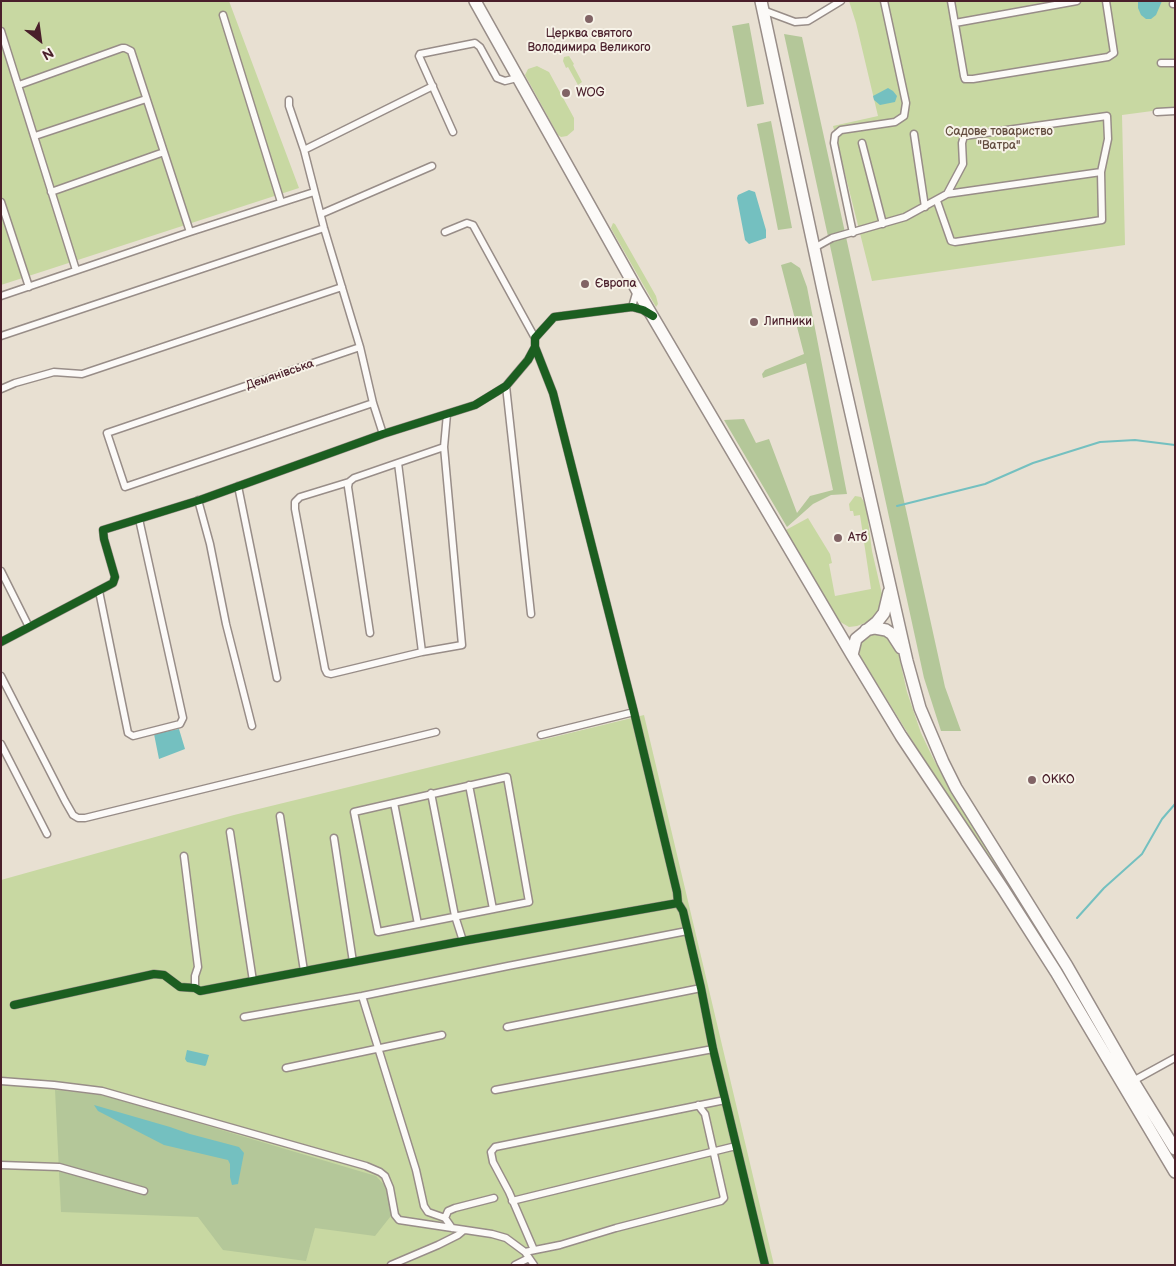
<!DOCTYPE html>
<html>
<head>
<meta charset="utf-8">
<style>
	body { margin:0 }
	#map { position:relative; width:1176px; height:1266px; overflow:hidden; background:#e8e0d2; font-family:"Balsamiq Sans",sans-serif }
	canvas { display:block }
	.frame { position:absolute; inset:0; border:2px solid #4a1f2b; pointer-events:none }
	.north { position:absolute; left:15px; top:15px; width:50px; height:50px; -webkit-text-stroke:4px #f7f3e8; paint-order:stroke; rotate:150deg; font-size:14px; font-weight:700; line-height:20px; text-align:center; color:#4a1f2b }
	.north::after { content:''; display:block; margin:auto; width:18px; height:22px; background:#4a1f2b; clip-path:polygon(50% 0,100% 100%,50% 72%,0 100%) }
</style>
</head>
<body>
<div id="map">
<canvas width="1176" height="1266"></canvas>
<div class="frame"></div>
<div class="north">N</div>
</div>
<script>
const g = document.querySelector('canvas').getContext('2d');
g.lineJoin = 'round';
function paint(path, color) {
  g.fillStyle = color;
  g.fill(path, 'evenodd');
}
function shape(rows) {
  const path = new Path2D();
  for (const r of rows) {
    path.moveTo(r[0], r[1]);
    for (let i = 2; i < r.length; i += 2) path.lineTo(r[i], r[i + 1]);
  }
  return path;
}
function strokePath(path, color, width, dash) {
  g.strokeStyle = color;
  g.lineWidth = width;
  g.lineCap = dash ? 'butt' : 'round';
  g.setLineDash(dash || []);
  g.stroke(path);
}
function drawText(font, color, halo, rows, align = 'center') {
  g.font = font + ' "Balsamiq Sans",sans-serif';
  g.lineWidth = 4;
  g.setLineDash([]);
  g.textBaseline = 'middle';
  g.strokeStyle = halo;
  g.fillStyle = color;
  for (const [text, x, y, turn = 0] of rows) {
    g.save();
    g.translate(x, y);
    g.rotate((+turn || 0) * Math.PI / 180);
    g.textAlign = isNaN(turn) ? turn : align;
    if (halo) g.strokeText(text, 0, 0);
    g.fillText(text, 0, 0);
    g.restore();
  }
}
paint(shape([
	[1,1,229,1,299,188,1,285],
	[849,1,1175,1,1175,108,1122,115,1125,245,872,281,833,126,878,116,856,23],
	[569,56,574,64,573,65,582,82,578,85,568,67,566,68,563,61,564,57],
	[537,66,549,72,574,118,574,130,567,136,561,137,558,135,525,75,528,69],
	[613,223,615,224,656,296,658,304,656,307,613,232,611,228],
	[855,496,861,497,866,505,872,551,884,603,875,619,857,626,849,627,837,620,784,531,808,518,830,554,832,563,829,564,835,596,871,589,860,515,854,516,853,511,850,511,849,504],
	[885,632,897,647,907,692,921,733,932,756,951,792,1027,911,1175,1158,1175,1165,860,656,859,650,862,639,867,634],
	[644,715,774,1265,1,1265,1,880,234,815]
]), '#c8d8a2');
paint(shape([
	[749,23,764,104,747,107,732,26],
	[784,34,802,37,945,687,961,731,941,731,924,678],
	[771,121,792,228,778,230,757,124],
	[791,262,800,268,807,287,847,494,831,495,813,504,787,527,724,420,744,419,756,443,769,439,797,513,810,496,833,490,806,363,763,378,762,374,765,370,804,354,781,265],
	[55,1090,107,1096,376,1176,388,1189,394,1212,375,1236,315,1228,306,1261,223,1250,198,1217,61,1212]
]), '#b4c799');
paint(shape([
	[1138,1,1162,1,1156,15,1151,19,1146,19,1141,15,1138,8],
	[888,88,893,91,897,96,895,102,880,105,874,100,873,96],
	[749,190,755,192,766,230,766,238,749,244,745,240,737,198,738,195],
	[179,729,185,749,159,759,154,734],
	[187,1050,209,1055,206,1065,205,1066,187,1062,185,1059],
	[94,1105,170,1127,190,1134,239,1147,244,1153,238,1184,232,1185,230,1177,230,1164,228,1160,164,1145,98,1111]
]), '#74c0c0');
strokePath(shape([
	[897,506,985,484,1033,463,1100,442,1135,440,1175,445],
	[1077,918,1104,888,1142,854,1162,819,1175,804]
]), '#74c0c0', 2);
const minor = shape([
	[951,1,964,76,965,79,973,79,1108,57,1114,53,1106,1],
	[1173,4,1175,4],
	[763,10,795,22,808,21,841,1],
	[223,15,281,202],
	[955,23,1077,1],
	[1,31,76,270],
	[1161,63,1175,63],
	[19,85,122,48,125,48,131,51,190,232],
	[289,100,289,106,304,150,324,228,360,347,373,403,383,434],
	[1157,112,1175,111],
	[453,132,419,56,420,54,475,43,480,47,497,78,505,81,517,78],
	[914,134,925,207],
	[35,136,146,99],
	[862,143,883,224],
	[304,150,433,86],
	[51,192,164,152],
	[947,194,1101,172],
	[1,202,29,287],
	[321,214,432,166],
	[445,232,467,223,473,225,535,338],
	[853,233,834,143,835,135,841,130,895,122,904,116,906,103,884,1],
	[814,248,832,238,905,217,947,194,963,164,962,143,964,136,1107,116,1108,139,1101,172,1102,220,955,242,951,241,937,201],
	[1,296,190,232,314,192],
	[632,307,637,290],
	[1,336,324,228],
	[360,347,107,433,125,487,373,403],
	[535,347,553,393,634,712,677,892,678,903,683,911,701,988,713,1049,765,1265],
	[506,386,531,614],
	[1,389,15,383,54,372,82,374,342,287],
	[398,463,422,652],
	[349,482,300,497,295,502,295,509,325,669,327,673,331,674,422,652,462,645,444,447,447,414],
	[238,486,277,678],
	[198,500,210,544,226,624,252,726],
	[1,571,29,627],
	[99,591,128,733,133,736,180,724,183,718,139,519],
	[370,633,348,487,349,482,354,478,444,447],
	[1,642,113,583,115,577,104,539,103,530,200,500,383,434,475,405,506,386,528,360,535,347,535,338,554,317,632,307,643,310,649,314],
	[1,676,65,801,73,815,78,818,85,818,436,732],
	[541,735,634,712],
	[1,744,47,834],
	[507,777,529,902,378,932,354,812,507,777],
	[469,785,493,909],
	[431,793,455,916,463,941],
	[394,803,418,924],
	[280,816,304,971],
	[230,832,253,981],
	[334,838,353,962],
	[184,856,198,967,195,976,195,988],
	[362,996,416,1170,424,1206,428,1212,445,1218,452,1228],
	[14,1005,154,974,164,975,180,987,195,988,200,991,463,941,678,903],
	[244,1017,362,996,508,966,687,931],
	[507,1027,701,988],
	[286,1068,442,1035],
	[1,1081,54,1085,102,1091,366,1166,380,1172,385,1176,390,1188,395,1215,399,1220,492,1234,506,1238,525,1252,534,1265],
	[1133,1081,1175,1058],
	[495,1090,713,1049],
	[1,1165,59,1167,144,1191],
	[512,1201,736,1146],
	[445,1218,448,1211,455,1208,494,1198],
	[534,1250,509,1192,493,1162,491,1152,495,1147,725,1100],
	[525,1252,560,1245,616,1228,721,1201,724,1198,705,1114,698,1105],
	[391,1265,438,1245,458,1235,464,1230],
	[515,1265,529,1258]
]);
const trunk = shape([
	[475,1,637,290,852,655,901,736,1003,889,1056,972,1175,1172],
	[761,1,823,290,907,661,920,708,943,762,956,788,1067,966,1133,1081,1175,1149],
	[866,630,875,628,886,630,892,634,901,648],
	[852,655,856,639,877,622,884,613,889,592]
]);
strokePath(minor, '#988d88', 9);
strokePath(trunk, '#988d88', 14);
strokePath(minor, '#fcfaf8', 6);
strokePath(trunk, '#fcfaf8', 11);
strokePath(shape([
	[535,347,553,393,634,712,677,892,678,903,683,911,701,988,713,1049,765,1265],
	[1,642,113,583,115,577,104,539,103,530,200,500,383,434,475,405,506,386,528,360,535,347,535,338,554,317,632,307,643,310,653,316],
	[14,1005,154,974,164,975,180,987,195,988,200,991,463,941,678,903]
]), '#1b5e20', 8);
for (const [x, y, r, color] of [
	[589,19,5,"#816365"],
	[566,93,5,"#816365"],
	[585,284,5,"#816365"],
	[754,322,5,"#816365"],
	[838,538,5,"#816365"],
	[1032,780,5,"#816365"]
]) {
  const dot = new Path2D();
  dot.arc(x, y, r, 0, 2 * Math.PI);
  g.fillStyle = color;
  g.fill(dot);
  strokePath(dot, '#f7f3e8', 2);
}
drawText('12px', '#4a1f2b', '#f7f3e8', [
	["Церква святого",589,34,"center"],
	["Володимира Великого",589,48,"center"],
	["WOG",576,93],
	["Європа",595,284],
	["Липники",764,322],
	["Атб",848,538],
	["ОККО",1042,780]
], 'left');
drawText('12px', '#634c3f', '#f7f3e8', [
	["Садове товариство",999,132],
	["\"Ватра\"",999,146]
]);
drawText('12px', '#4a1f2b', '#f7f3e8', [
	["Демянівська",280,375,-19]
]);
</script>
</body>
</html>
